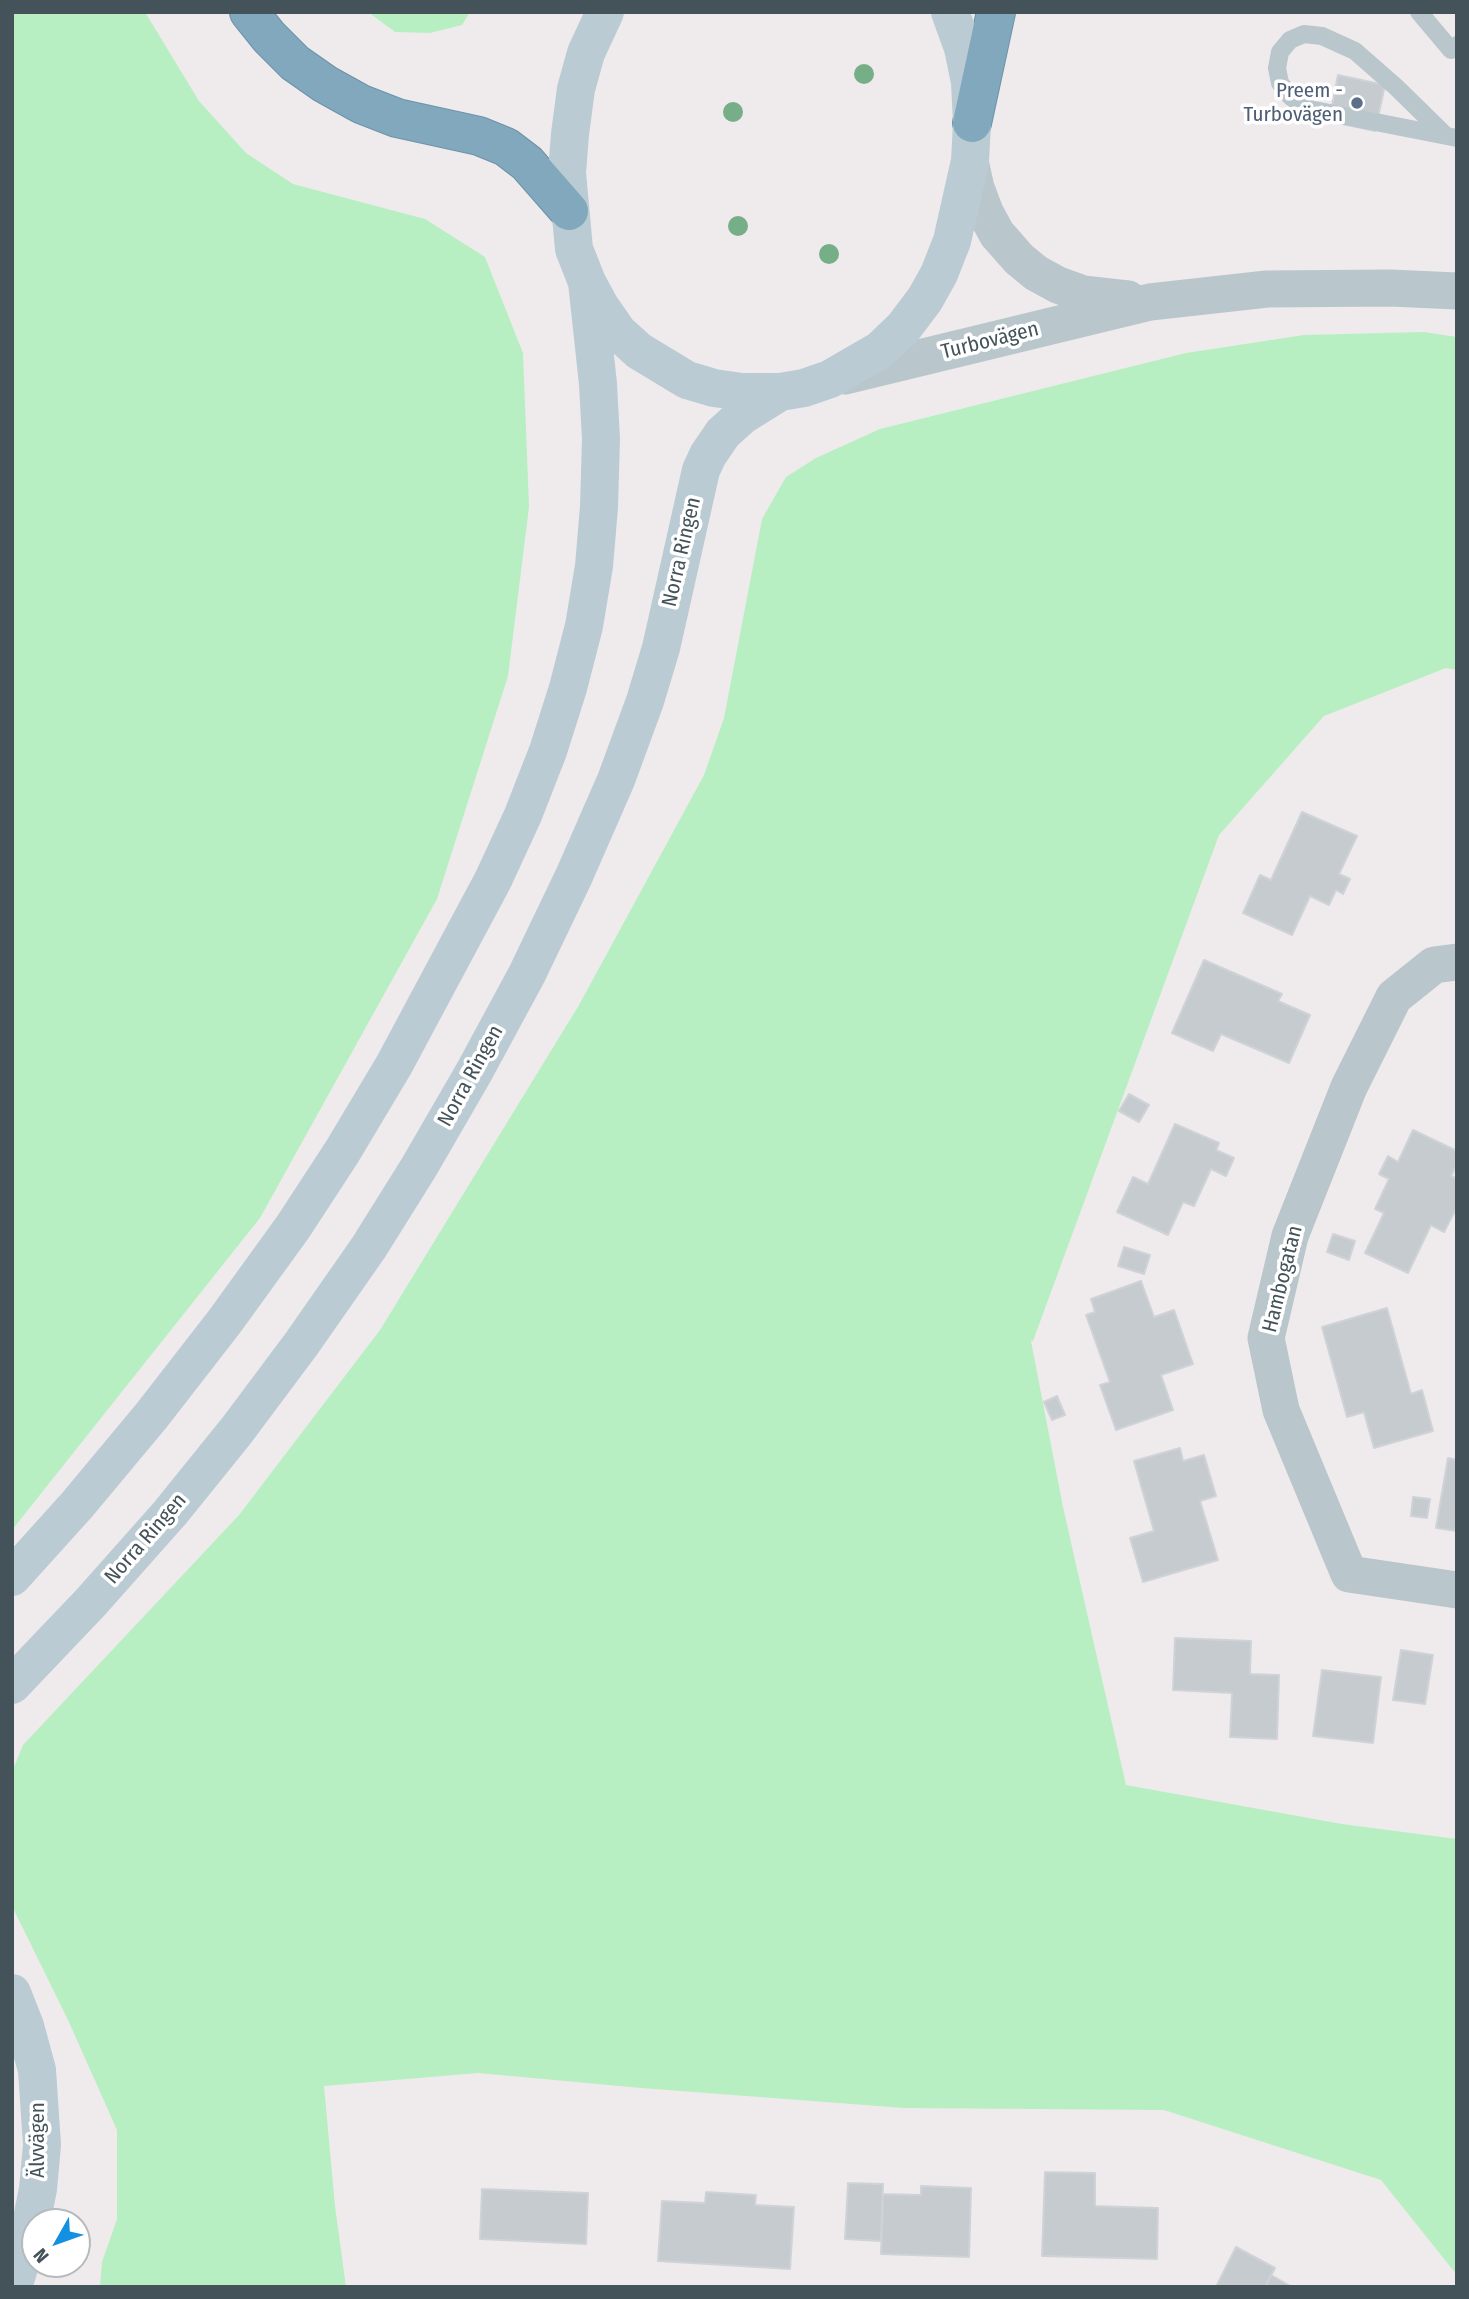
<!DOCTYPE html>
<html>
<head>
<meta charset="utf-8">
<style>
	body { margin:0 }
	#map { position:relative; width:1469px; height:2299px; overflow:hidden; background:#efebec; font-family:"Fira Sans Condensed",sans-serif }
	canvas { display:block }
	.frame { position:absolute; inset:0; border:14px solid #445359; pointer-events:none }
	.north { position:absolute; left:21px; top:2208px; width:70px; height:70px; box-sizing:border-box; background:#fff; border:2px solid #b4babd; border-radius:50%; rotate:230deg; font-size:19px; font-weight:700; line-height:28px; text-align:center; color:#445359 }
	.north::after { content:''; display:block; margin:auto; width:24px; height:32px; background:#1390e1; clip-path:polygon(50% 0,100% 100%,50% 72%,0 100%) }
</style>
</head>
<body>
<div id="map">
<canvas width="1469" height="2299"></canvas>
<div class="frame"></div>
<div class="north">N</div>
</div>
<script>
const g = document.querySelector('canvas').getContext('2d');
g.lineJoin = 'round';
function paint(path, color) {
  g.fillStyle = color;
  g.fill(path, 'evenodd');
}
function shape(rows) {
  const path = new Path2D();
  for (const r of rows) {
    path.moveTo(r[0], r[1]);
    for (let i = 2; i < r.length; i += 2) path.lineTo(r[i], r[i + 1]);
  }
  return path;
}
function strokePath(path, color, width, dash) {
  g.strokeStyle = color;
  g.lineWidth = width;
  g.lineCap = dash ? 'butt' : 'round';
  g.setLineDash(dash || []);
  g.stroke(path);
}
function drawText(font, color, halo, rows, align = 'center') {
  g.font = font + ' "Fira Sans Condensed",sans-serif';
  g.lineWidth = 7;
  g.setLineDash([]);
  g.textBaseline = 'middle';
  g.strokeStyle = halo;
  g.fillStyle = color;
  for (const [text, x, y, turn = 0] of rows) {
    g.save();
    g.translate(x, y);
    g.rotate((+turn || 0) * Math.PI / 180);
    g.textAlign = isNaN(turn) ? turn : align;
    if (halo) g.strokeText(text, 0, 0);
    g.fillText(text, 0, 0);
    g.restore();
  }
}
paint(shape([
	[12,12,145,12,199,101,246,153,293,184,425,219,485,257,523,353,529,507,508,676,437,899,260,1218,12,1530],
	[368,12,470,12,462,25,430,33,395,32],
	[1424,332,1457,337,1457,670,1446,668,1324,716,1219,835,1033,1341,1031,1341,1063,1507,1126,1785,1342,1824,1457,1839,1457,2275,1381,2180,1164,2110,904,2108,641,2088,478,2073,324,2086,335,2206,346,2287,100,2287,102,2262,117,2219,117,2130,68,2020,12,1906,12,1772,23,1745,239,1515,380,1330,579,1005,704,775,724,718,762,519,786,477,816,458,880,429,1186,353,1304,335]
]), '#b7efc3');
const building = shape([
	[1338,75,1385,85,1375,131,1329,121,1338,75],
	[1302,812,1357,836,1339,874,1350,879,1343,894,1336,890,1329,905,1310,896,1292,935,1243,913,1260,875,1271,880,1302,812],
	[1204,960,1282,994,1278,1001,1310,1015,1289,1063,1221,1034,1213,1051,1172,1033,1204,960],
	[1129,1094,1149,1105,1139,1122,1119,1111,1129,1094],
	[1175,1124,1219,1143,1216,1150,1234,1158,1226,1176,1211,1169,1194,1206,1183,1202,1168,1235,1117,1212,1133,1177,1148,1184,1175,1124],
	[1413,1130,1457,1151,1457,1164,1451,1176,1457,1179,1457,1207,1444,1232,1431,1225,1408,1273,1365,1253,1384,1213,1375,1209,1389,1179,1379,1174,1388,1156,1398,1162,1413,1130],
	[1333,1234,1355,1241,1349,1260,1327,1252,1333,1234],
	[1124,1247,1150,1255,1144,1274,1118,1266,1124,1247],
	[1141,1281,1154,1317,1174,1310,1193,1364,1161,1375,1173,1410,1116,1430,1100,1385,1110,1382,1086,1315,1095,1312,1091,1299,1141,1281],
	[1387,1308,1411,1394,1422,1390,1433,1431,1374,1448,1364,1412,1347,1417,1322,1327,1387,1308],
	[1057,1396,1065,1415,1052,1420,1044,1402,1057,1396],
	[1180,1448,1183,1461,1204,1455,1216,1496,1200,1501,1218,1560,1143,1582,1130,1538,1154,1531,1134,1461,1180,1448],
	[1448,1458,1457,1460,1457,1531,1436,1528,1448,1458],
	[1413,1497,1430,1499,1427,1518,1411,1516,1413,1497],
	[1175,1638,1251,1641,1250,1674,1279,1675,1277,1739,1230,1737,1232,1693,1173,1690,1175,1638],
	[1401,1650,1433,1655,1425,1704,1393,1700,1401,1650],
	[1322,1670,1381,1677,1373,1743,1313,1736,1322,1670],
	[1045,2172,1095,2173,1095,2206,1158,2208,1157,2259,1042,2256,1045,2172],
	[848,2183,883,2184,881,2241,845,2239,848,2183],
	[921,2186,971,2188,969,2257,881,2254,883,2194,921,2195,921,2186],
	[482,2189,588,2193,586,2244,480,2239,482,2189],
	[706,2192,756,2195,755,2205,794,2207,790,2269,658,2261,662,2201,705,2203,706,2192],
	[1236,2247,1275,2268,1265,2287,1216,2287,1236,2247],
	[1271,2275,1292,2287,1265,2287,1271,2275]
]);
paint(building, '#c5cbcf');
strokePath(building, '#cfd3d8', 2);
const highway = shape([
	[249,12,269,37,295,63,325,84,361,104,397,118,479,136,506,147,527,163,569,211],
	[972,123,996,12]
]);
strokePath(highway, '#6c93a9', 40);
strokePath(shape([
	[1419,12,1451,50,1457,45],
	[1444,134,1396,87,1355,51,1322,36,1304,34,1290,40,1280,52,1277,68,1280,83,1290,96,1304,108,1457,138]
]), '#b9c6cc', 18);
strokePath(shape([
	[970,161,976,188,985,212,997,234,1019,259,1036,273,1058,285,1083,294,1128,299],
	[845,376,1150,302,1267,289,1390,288,1457,291],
	[1457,962,1434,965,1394,997,1349,1087,1290,1236,1266,1338,1281,1410,1349,1574,1457,1590]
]), '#b9c6cc', 37);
strokePath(shape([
	[605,12,586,53,576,89,570,134,567,173,574,249,587,282,600,306,618,332,639,351,687,380,714,388,742,392,780,392,804,388,830,379,880,350,904,327,925,299,939,274,952,241,970,161,972,123,970,82,963,48,950,12],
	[12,1577,77,1505,152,1415,225,1321,293,1227,342,1152,394,1065,493,880,523,815,548,751,568,688,584,626,594,566,599,507,601,439,598,384,587,282],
	[12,1685,91,1602,170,1513,237,1430,302,1343,369,1247,419,1167,474,1072,527,974,574,876,616,780,645,701,661,648,701,470,708,455,723,433,743,415,780,392],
	[12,1993,25,2026,37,2070,42,2145,38,2189,28,2239,13,2287]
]), '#bbcbd4', 38);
strokePath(highway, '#81a8bd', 38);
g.fillStyle = '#76ae88';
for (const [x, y] of [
	[864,74],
	[733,112],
	[738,226],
	[829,254]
]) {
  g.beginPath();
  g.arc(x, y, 10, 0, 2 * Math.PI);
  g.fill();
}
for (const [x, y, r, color] of [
	[1357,103,7,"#5c6f8a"]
]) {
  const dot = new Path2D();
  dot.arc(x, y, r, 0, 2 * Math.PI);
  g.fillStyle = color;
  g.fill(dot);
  strokePath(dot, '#fff', 2.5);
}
drawText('21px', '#4e5e75', '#fff', [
	["Preem -",1343,91],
	["Turbovägen",1343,115]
], 'right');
drawText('21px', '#445359', '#fff', [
	["Turbovägen",990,341,-14],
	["Norra Ringen",682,552,-77],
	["Norra Ringen",471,1076,-61],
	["Hambogatan",1283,1279,-76],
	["Norra Ringen",146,1539,-49],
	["Älvvägen",38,2140,-90]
]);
</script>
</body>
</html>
